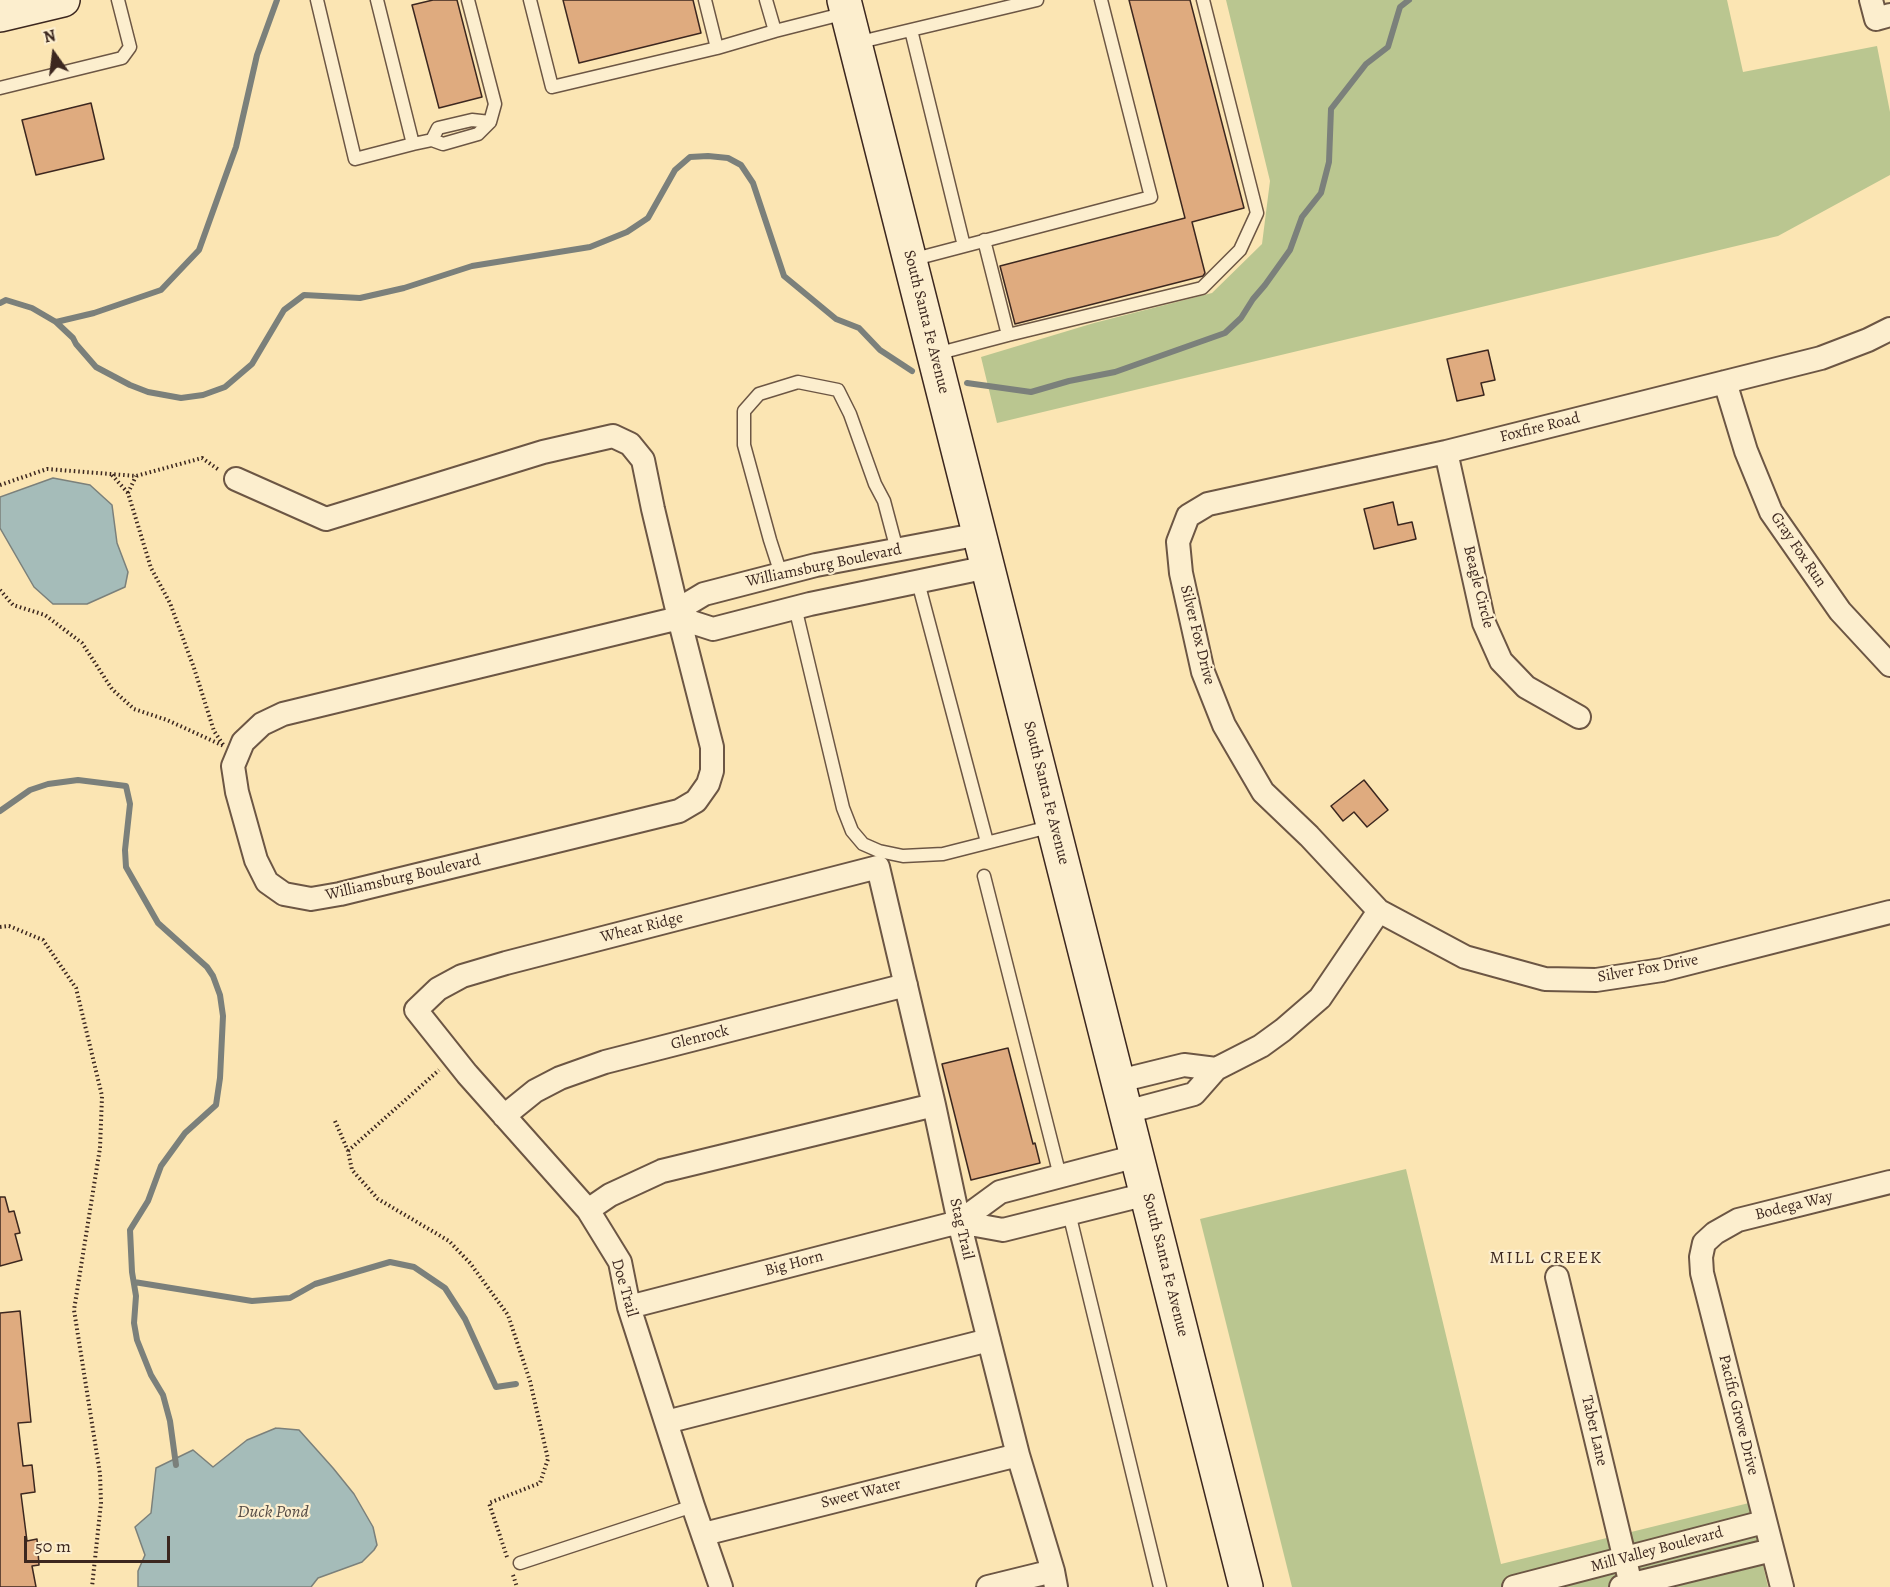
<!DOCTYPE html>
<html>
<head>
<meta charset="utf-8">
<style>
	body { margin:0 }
	#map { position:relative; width:1890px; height:1587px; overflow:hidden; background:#fbe5b3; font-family:Alegreya,serif }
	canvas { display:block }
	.north { position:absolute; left:24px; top:24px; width:60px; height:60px; -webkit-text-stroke:4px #fceece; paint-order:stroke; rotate:346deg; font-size:16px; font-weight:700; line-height:24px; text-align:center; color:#3c271f }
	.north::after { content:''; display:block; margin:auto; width:21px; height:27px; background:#3c271f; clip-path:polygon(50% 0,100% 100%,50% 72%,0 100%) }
	.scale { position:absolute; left:24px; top:1536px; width:146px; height:27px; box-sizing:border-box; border:3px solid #3c271f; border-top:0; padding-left:8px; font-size:18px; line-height:21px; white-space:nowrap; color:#3c271f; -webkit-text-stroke:4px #fceece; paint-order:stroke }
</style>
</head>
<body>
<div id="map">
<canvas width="1890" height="1587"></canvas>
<div class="north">N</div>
<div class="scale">50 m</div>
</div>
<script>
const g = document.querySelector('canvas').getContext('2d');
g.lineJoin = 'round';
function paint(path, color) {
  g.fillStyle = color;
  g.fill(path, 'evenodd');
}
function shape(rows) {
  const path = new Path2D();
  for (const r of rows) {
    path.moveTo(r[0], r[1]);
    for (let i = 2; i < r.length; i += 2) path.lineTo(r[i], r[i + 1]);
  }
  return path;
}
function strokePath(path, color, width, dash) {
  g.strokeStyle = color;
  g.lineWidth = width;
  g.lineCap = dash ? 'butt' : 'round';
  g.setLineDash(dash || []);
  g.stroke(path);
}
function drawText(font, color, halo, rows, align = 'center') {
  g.font = font + ' Alegreya,serif';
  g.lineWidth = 4.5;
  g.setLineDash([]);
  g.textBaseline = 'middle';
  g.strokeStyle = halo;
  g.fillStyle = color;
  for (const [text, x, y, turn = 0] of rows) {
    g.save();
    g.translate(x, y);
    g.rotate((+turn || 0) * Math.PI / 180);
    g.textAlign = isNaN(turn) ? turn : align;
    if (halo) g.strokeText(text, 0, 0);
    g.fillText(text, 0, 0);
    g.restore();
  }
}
paint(shape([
	[1226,0,1727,0,1743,72,1877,46,1890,112,1890,175,1778,236,997,423,981,357,1094,323,1212,293,1262,244,1270,181],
	[1406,1169,1501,1564,1749,1503,1768,1587,1292,1587,1200,1219]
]), '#bac690');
const water = shape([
	[53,478,90,485,112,505,117,543,128,572,125,587,87,604,53,604,34,587,0,528,0,497,53,478],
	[276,1428,299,1430,333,1468,354,1494,373,1527,377,1545,374,1550,362,1562,318,1578,311,1587,138,1587,138,1571,145,1555,135,1527,151,1513,156,1468,193,1450,213,1467,247,1440,276,1428]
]);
paint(water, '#a5bcb9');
strokePath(water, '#7b807b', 1.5);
strokePath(shape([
	[0,303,6,300,32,308,56,322,73,338,76,344,96,367,130,385,148,392,181,398,203,395,225,387,252,364,284,310,304,295,360,298,404,288,472,266,590,247,627,232,648,218,675,170,690,157,708,156,728,158,741,165,753,183,784,276,836,319,859,328,880,350,912,371],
	[56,322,94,313,161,290,199,250,236,147,257,55,277,0],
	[967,383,1031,392,1069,381,1115,372,1225,333,1241,318,1253,299,1265,285,1290,250,1302,217,1321,193,1329,162,1331,109,1366,64,1388,47,1400,7,1409,0],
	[0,811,30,790,48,784,78,780,126,786,130,804,125,850,126,867,158,923,207,967,213,976,220,995,223,1016,220,1078,216,1105,185,1133,161,1166,148,1201,130,1230,132,1272,136,1296,134,1323,137,1340,151,1375,163,1395,170,1421,176,1465],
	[134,1282,252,1301,290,1298,315,1284,390,1262,414,1267,445,1288,465,1319,496,1387,516,1384]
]), '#7b807b', 6);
const building = shape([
	[433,0,457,0,482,97,439,108,412,5,433,0],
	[563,0,693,0,701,33,579,63,563,0],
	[1129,0,1190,0,1244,208,1192,222,1205,273,1203,276,1015,324,1000,266,1185,218,1129,0],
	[91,103,104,159,36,175,22,120,91,103],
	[1488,350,1495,380,1481,383,1484,395,1457,401,1447,359,1488,350],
	[1393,502,1398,525,1412,522,1416,539,1374,549,1364,509,1393,502],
	[1364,780,1388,810,1367,827,1354,812,1343,821,1331,806,1364,780],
	[1008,1048,1033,1144,1035,1143,1040,1163,971,1180,942,1064,1008,1048],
	[0,1197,5,1197,9,1212,14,1211,20,1233,15,1234,22,1260,0,1266,0,1197],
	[20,1311,31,1422,18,1423,23,1466,32,1465,35,1492,21,1494,27,1541,37,1539,39,1565,32,1566,36,1587,0,1587,0,1313,20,1311]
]);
paint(building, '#dfab7f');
strokePath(building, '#3c271f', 1.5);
const service = shape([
	[317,0,355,159,413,144,377,0],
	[530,0,552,87,717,48,775,31,846,13],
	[705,0,717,48],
	[766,0,775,31],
	[911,30,964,246],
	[856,43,1037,0],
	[0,88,122,58,130,47,118,0],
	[432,140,443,144,478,134,490,122],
	[413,144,432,140,438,128,472,120,490,122,495,104,468,0],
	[911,260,1151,197,1101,0],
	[1008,335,1202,288,1240,250,1257,213,1203,0],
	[936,354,1008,335,984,240],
	[781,574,770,540,744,445,744,411,759,394,798,382,838,390,850,414,875,484,884,501,897,550],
	[918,582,987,842],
	[795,607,843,808,852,831,863,844,879,851,903,856,943,854,1053,826],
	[984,876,1060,1176],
	[1069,1213,1160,1587],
	[520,1563,693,1506]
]);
const minor = shape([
	[1871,0,1876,19,1890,15],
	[1890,329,1868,340,1821,358,1446,452,1208,504,1188,516,1178,542,1181,573,1203,672,1224,725,1263,792,1309,836,1379,911,1465,957,1545,979,1596,980,1662,970,1890,912],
	[1725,382,1746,451,1771,512,1840,611,1890,665],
	[1446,452,1484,623,1501,661,1526,687,1579,717],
	[236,479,326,519,543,452,613,436,630,444,643,460,653,509,679,618,712,747,712,771,708,784,696,801,679,811,340,894,311,899,284,894,267,882,256,860,237,792,233,766,243,742,262,724,283,714,679,618,713,629,810,604,988,567],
	[679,618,683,610,689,603,704,594,816,565,980,534],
	[1119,1081,1184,1065,1216,1069],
	[1126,1112,1194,1094,1216,1069,1261,1046,1283,1030,1320,998,1379,911],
	[504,1116,535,1091,560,1078,605,1062,906,985],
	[588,1210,610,1195,662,1171,934,1105],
	[959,1222,1003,1230,1147,1194],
	[1557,1277,1631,1585],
	[629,1307,959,1222,1000,1192,1137,1156],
	[666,1422,989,1340],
	[704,1534,1018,1455],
	[721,1587,693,1506,629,1307,620,1262,588,1210,467,1074,416,1010,438,989,462,976,506,963,878,867,934,1105,959,1222,1018,1455,1053,1571,1056,1587],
	[988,1587,1053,1571],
	[1514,1587,1764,1522],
	[1621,1587,1772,1550],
	[1782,1587,1702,1273,1701,1257,1704,1243,1715,1233,1738,1220,1890,1182]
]);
const secondary = shape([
	[844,0,1246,1587],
	[0,15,63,0]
]);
strokePath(service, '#6c5644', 15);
strokePath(minor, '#6c5644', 26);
strokePath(secondary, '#3c271f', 36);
strokePath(shape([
	[112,475,128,493],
	[0,485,47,469,136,476,202,458,219,470],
	[0,590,13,605,45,615,82,643,112,689,134,709,167,720,224,746,214,731,194,668,170,603,151,568,128,493,136,476],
	[0,927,9,926,43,940,76,988,102,1096,100,1148,74,1310,100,1474,101,1503,92,1587],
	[335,1121,348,1151,352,1170,378,1199,449,1241,470,1263,508,1315,530,1381,548,1459,540,1483,489,1503,507,1557],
	[348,1151,439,1070],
	[513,1575,517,1587]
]), '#3c271f', 4, [1.5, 3]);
strokePath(service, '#fceece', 12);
strokePath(minor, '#fceece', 22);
strokePath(secondary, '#fceece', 33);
drawText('16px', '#3c271f', '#fceece', [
	["South Santa Fe Avenue",926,322,76],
	["Foxfire Road",1540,428,-14],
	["Gray Fox Run",1798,550,56],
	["Williamsburg Boulevard",824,566,-12],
	["Beagle Circle",1478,587,76],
	["Silver Fox Drive",1197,635,76],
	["South Santa Fe Avenue",1046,793,76],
	["Williamsburg Boulevard",403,878,-13],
	["Wheat Ridge",642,928,-14],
	["Silver Fox Drive",1648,969,-10],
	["Glenrock",700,1038,-14],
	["Bodega Way",1794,1206,-14],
	["Stag Trail",961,1229,77],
	["Big Horn",794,1264,-15],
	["South Santa Fe Avenue",1165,1265,76],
	["Doe Trail",624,1288,74],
	["Pacific Grove Drive",1738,1415,76],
	["Taber Lane",1594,1431,77],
	["Sweet Water",861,1494,-14],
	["Mill Valley Boulevard",1657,1550,-15]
]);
g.letterSpacing = '1.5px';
drawText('18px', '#3c271f', '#fceece', [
	["MILL CREEK",1546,1259]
]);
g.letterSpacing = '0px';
drawText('italic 18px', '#564c46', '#fceece', [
	["Duck Pond",273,1513]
]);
</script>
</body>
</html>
